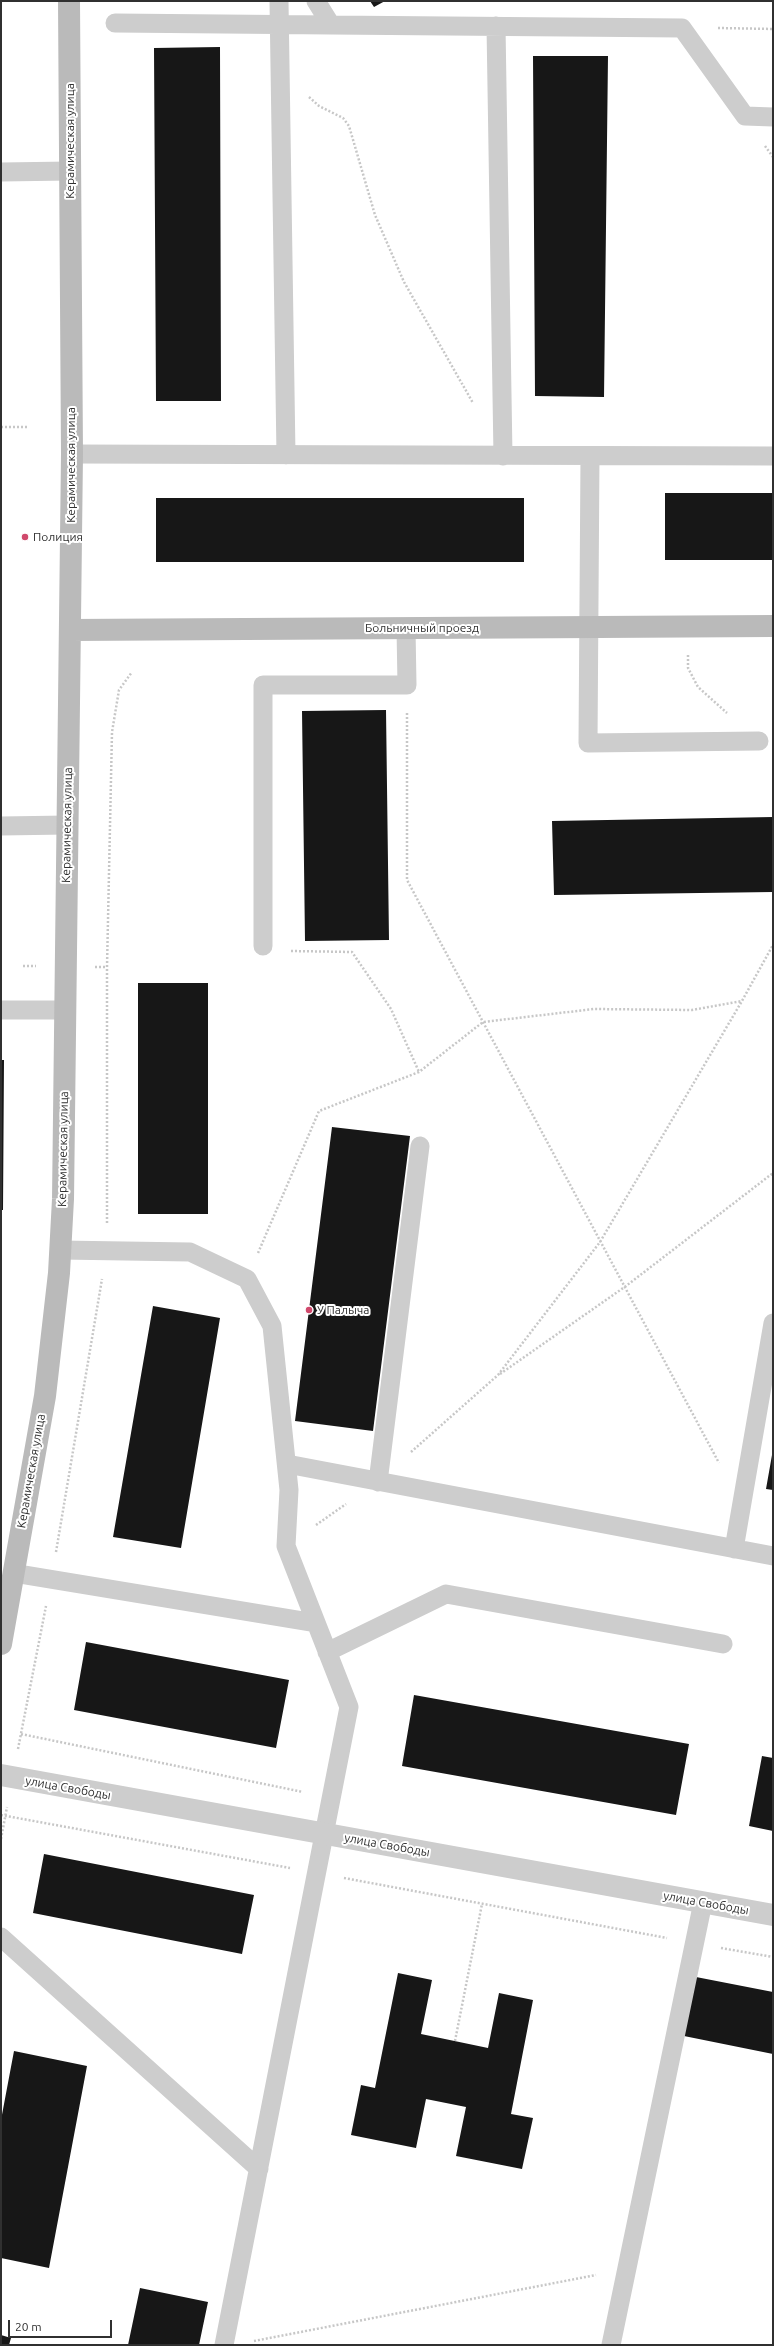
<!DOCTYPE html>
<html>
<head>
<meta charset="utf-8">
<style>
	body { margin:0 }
	#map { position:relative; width:774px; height:2346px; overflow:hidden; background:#fff; font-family:Ubuntu,sans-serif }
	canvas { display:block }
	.frame { position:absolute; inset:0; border:2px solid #303030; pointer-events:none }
	.scale { position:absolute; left:8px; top:2320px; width:104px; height:18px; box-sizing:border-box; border:2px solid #303030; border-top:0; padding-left:5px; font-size:12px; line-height:14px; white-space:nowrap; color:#303030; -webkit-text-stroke:3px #fff; paint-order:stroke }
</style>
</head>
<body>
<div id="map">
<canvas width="774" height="2346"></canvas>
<div class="frame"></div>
<div class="scale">20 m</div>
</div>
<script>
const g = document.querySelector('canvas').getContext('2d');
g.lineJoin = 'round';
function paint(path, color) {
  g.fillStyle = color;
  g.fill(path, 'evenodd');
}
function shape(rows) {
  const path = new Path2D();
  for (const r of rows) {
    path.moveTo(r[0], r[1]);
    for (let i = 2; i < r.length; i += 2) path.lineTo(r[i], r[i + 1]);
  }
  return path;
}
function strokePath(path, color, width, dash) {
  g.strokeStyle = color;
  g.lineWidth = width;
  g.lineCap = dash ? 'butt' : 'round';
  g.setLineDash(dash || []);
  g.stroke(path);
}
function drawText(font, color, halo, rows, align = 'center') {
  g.font = font + ' Ubuntu,sans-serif';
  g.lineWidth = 4;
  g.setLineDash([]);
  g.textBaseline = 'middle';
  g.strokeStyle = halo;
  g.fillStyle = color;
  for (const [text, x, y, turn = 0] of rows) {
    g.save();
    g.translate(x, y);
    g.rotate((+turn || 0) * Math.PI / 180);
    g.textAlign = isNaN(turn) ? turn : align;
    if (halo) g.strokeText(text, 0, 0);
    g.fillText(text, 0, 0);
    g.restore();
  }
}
paint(shape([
	[370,1,385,1,374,7],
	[220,47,221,401,156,401,154,48],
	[533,56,608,56,604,397,535,396],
	[665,493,773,493,773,560,665,560],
	[156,498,524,498,524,562,156,562],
	[386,710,389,940,305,941,302,711],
	[773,817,773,892,554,895,552,821],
	[138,983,208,983,208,1214,138,1214],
	[1,1060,4,1060,3,1210,1,1210],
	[332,1127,410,1136,373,1431,295,1421],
	[153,1306,220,1318,181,1548,113,1537],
	[772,1455,773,1455,773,1490,766,1489],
	[86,1642,289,1680,276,1748,74,1710],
	[414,1695,689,1744,676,1815,402,1766],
	[762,1756,773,1758,773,1831,749,1826],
	[44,1854,254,1895,242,1954,33,1913],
	[398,1973,432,1980,421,2034,488,2048,499,1993,533,2000,511,2114,533,2118,522,2169,456,2156,466,2107,426,2099,416,2148,351,2135,361,2085,375,2088],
	[696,1977,773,1992,773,2054,684,2036],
	[14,2051,87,2066,49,2268,1,2258,1,2120],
	[140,2288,208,2302,199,2345,128,2345],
	[1,2335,11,2338,9,2345,1,2345]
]), '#171717');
strokePath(shape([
	[718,28,773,29],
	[309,97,319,106,343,118,349,126,375,215,404,282,473,403],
	[765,146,773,157],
	[1,427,28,427],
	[688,655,688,668,698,687,727,713],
	[407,713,407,880,719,1463],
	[291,951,352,952,391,1009,419,1072],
	[23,966,36,966],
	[95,967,107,967],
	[107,1223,107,967,112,732,119,690,132,672],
	[258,1253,319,1111,419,1072,483,1022,594,1009,692,1010,742,1001,773,945],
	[500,1374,626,1286,773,1173],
	[411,1452,498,1375,600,1242,742,1001],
	[316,1525,346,1504],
	[56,1552,102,1279],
	[21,1734,303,1792],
	[18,1749,46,1606],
	[1,1815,290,1868],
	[1,1839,7,1807],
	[344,1878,667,1938],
	[721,1948,773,1957],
	[455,2041,482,1904],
	[254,2341,596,2275]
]), '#c7c7c7', 2.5, [2, 2]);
strokePath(shape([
	[279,1,286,455],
	[316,1,331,25,682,28,745,116,773,117],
	[115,23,331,25],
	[496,26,503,456],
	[1,172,70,171],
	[72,454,773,456],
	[590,456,588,743,759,741],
	[1,826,67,825],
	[263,946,263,685,407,685,406,628],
	[1,1010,65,1010],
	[60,1250,190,1252,247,1279,272,1326,289,1490,286,1546,349,1707,224,2345],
	[287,1464,773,1556],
	[378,1482,420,1146],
	[734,1549,773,1323],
	[13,1573,316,1623],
	[327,1652,446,1594,723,1644],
	[1,1937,259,2169],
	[611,2345,703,1902]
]), '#cdcdcd', 19);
strokePath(shape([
	[1,1775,773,1915]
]), '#cdcdcd', 22);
strokePath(shape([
	[70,630,773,626],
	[1,1644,45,1396,59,1273,63,1199,72,454,69,1]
]), '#bababa', 22);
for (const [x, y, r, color] of [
	[25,537,4,"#d0496c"],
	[309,1310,4,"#d0496c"]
]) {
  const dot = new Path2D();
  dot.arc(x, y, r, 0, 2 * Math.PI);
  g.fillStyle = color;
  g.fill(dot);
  strokePath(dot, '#fff', 1.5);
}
drawText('12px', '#303030', '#fff', [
	["Керамическая улица",70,141,-90],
	["Керамическая улица",71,465,-90],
	["Больничный проезд",422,628],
	["Керамическая улица",67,825,-89],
	["Керамическая улица",63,1149,-89],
	["Керамическая улица",31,1471,-80],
	["улица Свободы",68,1788,10],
	["улица Свободы",387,1845,10],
	["улица Свободы",706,1903,10]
]);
drawText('12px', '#303030', '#fff', [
	["Полиция",33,537],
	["У Палыча",317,1310]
], 'left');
</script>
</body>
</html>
